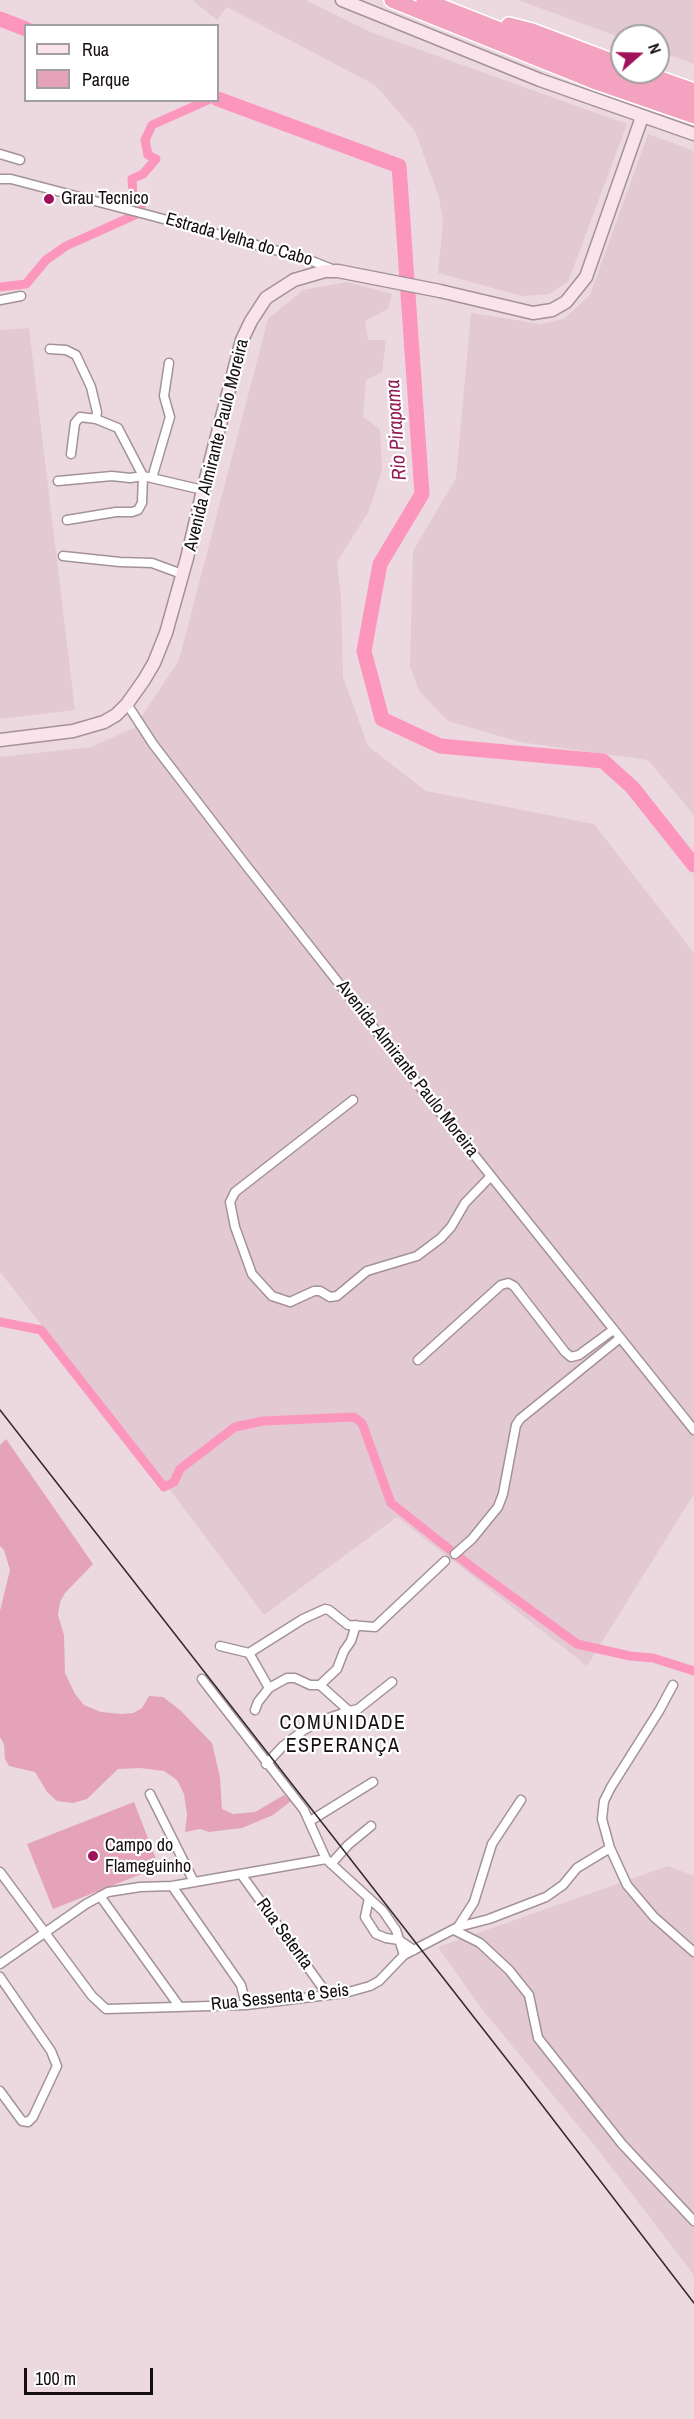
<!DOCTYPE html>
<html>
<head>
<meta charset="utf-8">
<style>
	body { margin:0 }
	#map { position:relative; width:694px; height:2419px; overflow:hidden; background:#ecd9df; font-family:"Archivo Narrow",sans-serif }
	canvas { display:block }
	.legend { position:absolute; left:24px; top:24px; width:195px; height:78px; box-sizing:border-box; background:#fff; border:2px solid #a19f9f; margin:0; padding:8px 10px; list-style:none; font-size:18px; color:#140e10 }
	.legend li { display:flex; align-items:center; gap:12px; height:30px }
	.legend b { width:30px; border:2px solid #a19f9f }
	.north { position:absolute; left:610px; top:24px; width:60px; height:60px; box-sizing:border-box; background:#fff; border:2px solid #a19f9f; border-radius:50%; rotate:70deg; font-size:16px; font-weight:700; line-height:24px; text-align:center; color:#140e10 }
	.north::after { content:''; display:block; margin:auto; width:21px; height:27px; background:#9f115b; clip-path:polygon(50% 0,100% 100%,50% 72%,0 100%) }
	.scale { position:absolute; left:24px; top:2368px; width:129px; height:27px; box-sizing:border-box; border:3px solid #140e10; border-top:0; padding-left:8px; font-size:18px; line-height:21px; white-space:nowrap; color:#140e10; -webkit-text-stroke:4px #fff; paint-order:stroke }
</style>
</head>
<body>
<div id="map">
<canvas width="694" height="2419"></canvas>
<ul class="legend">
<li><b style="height:8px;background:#fbe3ec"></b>Rua</li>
<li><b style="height:16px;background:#e4a3b9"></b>Parque</li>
</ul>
<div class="north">N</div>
<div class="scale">100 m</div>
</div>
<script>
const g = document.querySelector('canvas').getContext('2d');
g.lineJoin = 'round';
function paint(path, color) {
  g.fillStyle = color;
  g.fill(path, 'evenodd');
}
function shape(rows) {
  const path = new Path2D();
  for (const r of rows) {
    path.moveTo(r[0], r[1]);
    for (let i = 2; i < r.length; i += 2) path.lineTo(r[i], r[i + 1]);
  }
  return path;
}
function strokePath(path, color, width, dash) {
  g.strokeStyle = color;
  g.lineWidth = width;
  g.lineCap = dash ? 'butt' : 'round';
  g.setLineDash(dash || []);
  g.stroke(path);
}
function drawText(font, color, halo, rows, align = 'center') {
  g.font = font + ' "Archivo Narrow",sans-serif';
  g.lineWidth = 4.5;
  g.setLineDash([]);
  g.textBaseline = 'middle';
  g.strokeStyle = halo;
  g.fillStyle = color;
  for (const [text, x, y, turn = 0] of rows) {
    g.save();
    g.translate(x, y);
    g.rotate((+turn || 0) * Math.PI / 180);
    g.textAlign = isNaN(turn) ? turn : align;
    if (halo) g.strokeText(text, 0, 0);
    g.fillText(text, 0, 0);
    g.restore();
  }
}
paint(shape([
	[192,0,305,0,373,33,627,124,568,282,549,294,522,296,438,273,443,222,439,197,415,131,375,85,227,7,217,20],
	[518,0,694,0,694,64,658,51,658,36,622,38],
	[648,134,694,151,694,815,648,760,520,742,448,721,419,691,410,666,413,551,456,478,471,313,540,324,564,319,590,295],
	[347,282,392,294,388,309,365,321,368,340,386,340,382,372,366,380,363,417,380,429,382,470,369,511,337,562,341,597,343,677,368,746,426,791,594,824,694,953,694,1494,587,1666,397,1517,264,1615,152,1466,0,1272,0,757,91,747,134,728,179,660,268,319,303,290],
	[29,328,75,710,0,719,0,330],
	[668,1866,694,1876,694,2275,595,2146,481,2008,438,1947]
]), '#e3c9d1');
paint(shape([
	[6,1439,93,1564,65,1593,60,1602,58,1615,64,1635,65,1673,75,1694,84,1705,101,1712,122,1714,133,1713,142,1708,149,1696,163,1697,180,1710,212,1743,220,1777,222,1809,233,1814,255,1812,284,1795,291,1801,273,1815,242,1828,209,1832,200,1829,185,1832,187,1815,184,1794,177,1780,164,1771,140,1768,118,1769,87,1799,73,1803,57,1801,47,1792,35,1772,9,1766,5,1759,4,1744,0,1737,0,1611,10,1570,4,1550,0,1546,0,1445],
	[134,1802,159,1867,53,1909,27,1844]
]), '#e4a3b9');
strokePath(shape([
	[0,287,26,284,46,260,66,246,135,215,142,204,133,196,132,179,143,174,156,159,148,155,145,140,152,125,208,100],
	[0,1322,41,1330,164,1487,174,1482,180,1469,235,1427,263,1421,354,1417,362,1423,391,1503,473,1568,577,1644,630,1656,653,1658,694,1671]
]), '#fc96bc', 9);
strokePath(shape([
	[0,19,26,29],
	[218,99,399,166,422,494,380,564,364,651,382,719,440,746,603,761,632,787,694,865]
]), '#fc96bc', 15);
const street = shape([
	[0,154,20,160],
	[0,179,11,179,156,217,307,259,332,269],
	[0,300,21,296],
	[50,349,66,350,76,355,91,387,97,412,96,419],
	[152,478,170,417,164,396,169,363],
	[58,481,112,476,130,478,143,476,203,490],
	[67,520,116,512,132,512,138,510,142,503,143,476,118,428,96,419,80,417,75,423,71,454],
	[63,556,120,562,152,563,182,574],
	[127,704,153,744,245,864,451,1126,694,1430],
	[353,1100,235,1192,230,1202,235,1227,252,1274,272,1296,290,1302,314,1291,320,1291,330,1297,337,1296,367,1271,417,1256,441,1238,451,1227,465,1203,491,1176],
	[418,1360,501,1285,508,1283,514,1286,565,1352,571,1357,579,1355,613,1330],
	[455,1554,472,1539,498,1507,503,1494,516,1425,520,1419,620,1338],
	[220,1646,249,1653,303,1619,325,1609,329,1610,348,1625,375,1627,445,1561],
	[249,1653,269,1688],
	[202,1679,304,1810,326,1859,383,1911,396,1930,404,1955],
	[320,1685,349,1711,358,1709,392,1682],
	[673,1685,659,1711,611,1787,604,1801,602,1819,610,1848,627,1885,654,1917,694,1952],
	[255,1710,258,1702,269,1688,287,1678,295,1678,310,1685,320,1685,337,1669,344,1651,351,1641,356,1625],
	[266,1764,283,1746,304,1730,320,1721,349,1711],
	[150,1794,194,1882],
	[310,1821,373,1782],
	[331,1864,348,1845,371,1826],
	[0,1872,92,1996,106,2009,246,2005,345,1993,370,1986,379,1981,404,1955,458,1927,474,1902,492,1844,521,1800],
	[241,1874,327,1994],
	[172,1886,241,1985,246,2005],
	[100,1896,179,2006],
	[369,1898,365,1917,376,1934,386,1938,399,1940,414,1950],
	[458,1927,489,1919,546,1897,563,1885,577,1868,610,1848],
	[454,1930,480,1943,509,1970,529,1995,538,2038,622,2144,694,2221],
	[0,1964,86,1904,108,1892,140,1887,172,1886,326,1859],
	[0,1977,51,2051,57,2066,33,2117,28,2122,22,2121,0,2091]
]);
const secondary = shape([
	[342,0,540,80,694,134],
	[0,740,73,731,104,722,116,715,127,704,144,680,154,663,166,633,187,558,203,490,242,340,251,321,266,298,294,280,325,271,338,271,440,291,533,313,552,310,566,302,586,277,642,117]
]);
const highway = shape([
	[392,0,596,82,694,116],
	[424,0,640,85,694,104],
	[509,25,532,31,622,65],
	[641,72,694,91]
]);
strokePath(street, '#a39297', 11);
strokePath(secondary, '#a39297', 15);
strokePath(highway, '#fff', 18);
strokePath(street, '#fff', 8);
strokePath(secondary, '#fbe3ec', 12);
strokePath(highway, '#f3a2bf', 15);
strokePath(shape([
	[0,1410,519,2075,694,2303]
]), '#30282b', 1.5);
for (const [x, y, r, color] of [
	[49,199,6,"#9f115b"],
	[93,1856,6,"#9f115b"]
]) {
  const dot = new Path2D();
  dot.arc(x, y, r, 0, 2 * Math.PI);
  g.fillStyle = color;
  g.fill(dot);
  strokePath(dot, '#fff', 2);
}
drawText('18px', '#140e10', '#fff', [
	["Grau Tecnico",61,199],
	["Campo do",105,1846],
	["Flameguinho",105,1867]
], 'left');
drawText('18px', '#140e10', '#fff', [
	["Estrada Velha do Cabo",239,240,16],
	["Avenida Almirante Paulo Moreira",217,445,-76],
	["Avenida Almirante Paulo Moreira",407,1069,52],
	["Rua Setenta",284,1934,54],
	["Rua Sessenta e Seis",280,1998,-6]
]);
drawText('italic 20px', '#921d56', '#fff', [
	["Rio Pirapama",397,430,-94]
]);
g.letterSpacing = '1.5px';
drawText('20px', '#140e10', '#fff', [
	["COMUNIDADE",343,1724],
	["ESPERANÇA",343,1747]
]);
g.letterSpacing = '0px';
</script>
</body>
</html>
